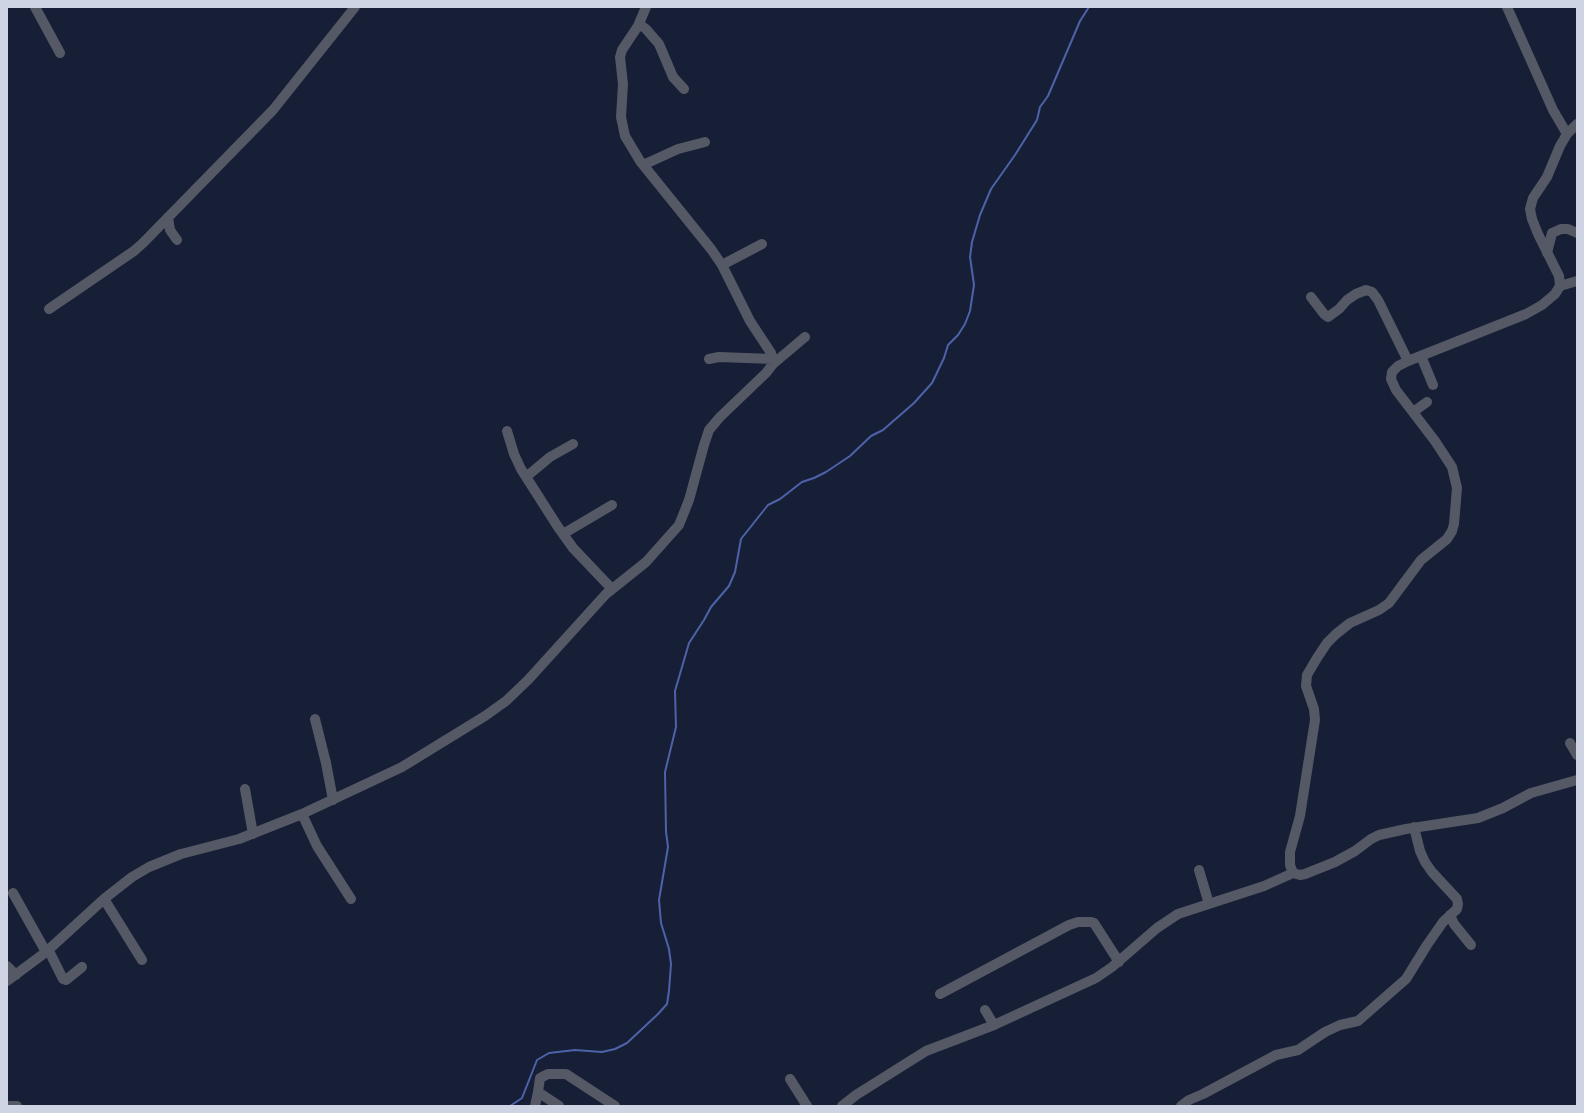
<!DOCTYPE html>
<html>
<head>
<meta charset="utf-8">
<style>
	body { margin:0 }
	#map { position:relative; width:1584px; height:1113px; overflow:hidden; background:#171f36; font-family:"Fira Sans Condensed",sans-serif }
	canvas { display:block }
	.frame { position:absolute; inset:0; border:8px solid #ced4e4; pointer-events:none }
</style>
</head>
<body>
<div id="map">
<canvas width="1584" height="1113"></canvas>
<div class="frame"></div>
</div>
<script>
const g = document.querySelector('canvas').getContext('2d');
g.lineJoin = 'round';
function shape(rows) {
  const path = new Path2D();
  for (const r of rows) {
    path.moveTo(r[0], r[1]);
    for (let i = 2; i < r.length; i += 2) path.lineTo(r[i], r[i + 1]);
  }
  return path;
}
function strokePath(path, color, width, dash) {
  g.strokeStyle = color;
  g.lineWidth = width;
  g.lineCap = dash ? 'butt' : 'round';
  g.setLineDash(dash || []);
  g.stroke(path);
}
strokePath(shape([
	[510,1106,522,1098,537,1060,549,1053,575,1050,602,1052,615,1049,627,1043,658,1014,667,1004,669,991,671,964,669,949,661,923,659,900,668,847,666,832,665,772,676,727,675,691,689,643,704,620,711,607,729,586,735,572,741,539,768,505,780,499,802,482,814,478,826,472,850,456,871,436,883,430,914,403,932,383,944,358,948,345,958,335,965,324,970,311,974,285,970,257,972,242,980,215,991,189,1015,155,1037,120,1040,107,1048,96,1080,21,1089,7]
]), '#4d62a9', 2);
strokePath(shape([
	[35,7,60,53],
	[1507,7,1553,110,1567,134],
	[639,24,646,29,659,44,673,77,684,89],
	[643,165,678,149,705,142],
	[168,217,170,230,177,240],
	[1547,253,1552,233,1561,229,1568,229,1577,233],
	[722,265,762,244],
	[1560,286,1577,281],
	[1311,297,1324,314,1328,317,1339,309,1347,300,1356,294,1366,290,1372,292,1378,300,1408,361],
	[49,309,134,251,143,243,273,110,355,7],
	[1421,356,1433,385],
	[709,359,719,357,773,359],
	[773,364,805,337],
	[1413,412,1427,402],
	[507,431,514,454,521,469,558,527,573,548,612,589],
	[526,477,550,457,573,444],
	[563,534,612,505],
	[315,719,326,763,333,800],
	[1570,743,1577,755],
	[245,789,253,834],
	[302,814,317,846,351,899],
	[1199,870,1209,904],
	[1293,873,1300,875,1305,874,1335,862,1355,851,1371,839,1379,835,1406,829,1478,818,1503,808,1531,793,1577,780],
	[13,893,46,952],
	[104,899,142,960],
	[1450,915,1454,924,1471,945],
	[48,949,63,979,66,980,82,967],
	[7,966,16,975],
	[7,981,46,952,104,899,132,877,149,867,181,854,239,839,302,814,402,767,485,716,506,701,528,680,606,594,646,562,679,525,689,500,704,445,709,430,720,417,766,373,773,364,773,359,771,353,750,321,722,265,711,249,640,161,625,136,621,117,623,84,620,57,622,50,638,26,646,7],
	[940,994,1069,925,1078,922,1091,922,1094,923,1119,962],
	[985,1010,994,1025],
	[790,1079,807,1106],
	[538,1092,540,1078,548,1074,566,1074,615,1106],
	[10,1106,17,1106],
	[535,1106,538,1092,559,1106],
	[842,1106,856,1095,926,1051,994,1025,1096,978,1112,967,1157,928,1178,914,1264,886,1293,873,1290,865,1290,852,1300,816,1315,720,1314,709,1306,686,1307,675,1317,658,1327,643,1336,634,1350,623,1379,610,1389,603,1421,560,1447,539,1452,531,1454,524,1457,488,1452,467,1435,441,1396,390,1391,379,1392,372,1398,366,1408,361,1526,314,1542,305,1555,294,1560,286,1559,276,1538,234,1532,219,1530,209,1533,198,1547,177,1560,146,1567,134,1577,124],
	[1181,1106,1189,1100,1203,1094,1276,1055,1298,1050,1325,1032,1340,1025,1358,1021,1406,979,1427,945,1443,922,1457,909,1458,904,1457,899,1432,872,1425,862,1420,851,1414,827]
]), '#545965', 10);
</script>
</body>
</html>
